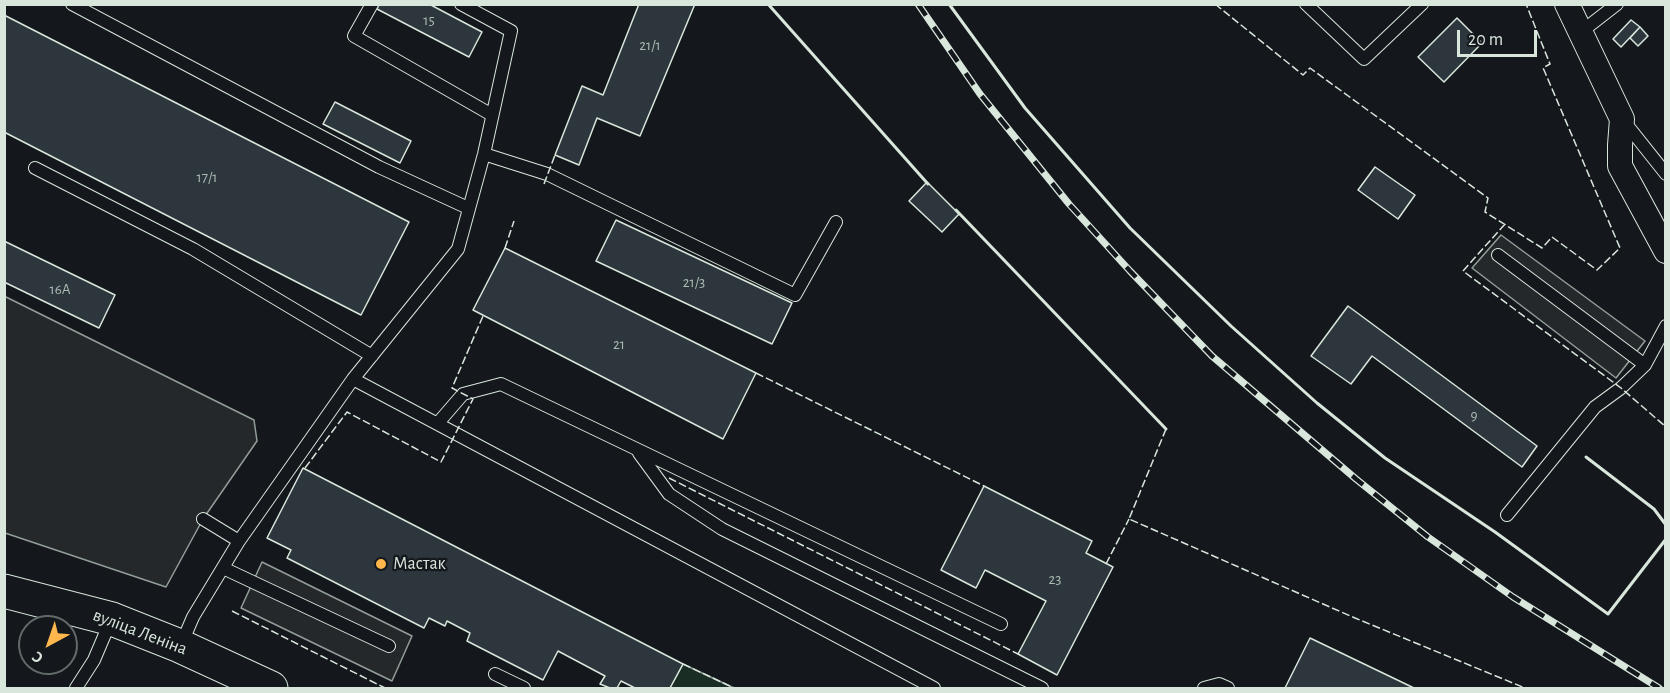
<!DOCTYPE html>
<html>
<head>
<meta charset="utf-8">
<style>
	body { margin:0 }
	#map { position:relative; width:1670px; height:693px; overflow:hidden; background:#14181c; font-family:"Alegreya Sans",sans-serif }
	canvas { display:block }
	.frame { position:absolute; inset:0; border:6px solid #d8e6dc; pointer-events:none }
	.north { position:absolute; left:18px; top:615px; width:60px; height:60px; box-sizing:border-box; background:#14181c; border:2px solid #626a69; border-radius:50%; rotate:220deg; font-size:16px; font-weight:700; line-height:24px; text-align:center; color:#d8e6dc }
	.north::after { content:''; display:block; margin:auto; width:21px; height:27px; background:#ffb74d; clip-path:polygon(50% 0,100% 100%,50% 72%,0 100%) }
	.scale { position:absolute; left:1457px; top:30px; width:80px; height:27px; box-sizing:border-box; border:3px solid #d8e6dc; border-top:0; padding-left:8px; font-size:18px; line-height:21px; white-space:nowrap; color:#d8e6dc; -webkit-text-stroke:4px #14181c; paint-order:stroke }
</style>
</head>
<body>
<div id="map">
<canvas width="1670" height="693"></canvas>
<div class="frame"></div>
<div class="north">С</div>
<div class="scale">20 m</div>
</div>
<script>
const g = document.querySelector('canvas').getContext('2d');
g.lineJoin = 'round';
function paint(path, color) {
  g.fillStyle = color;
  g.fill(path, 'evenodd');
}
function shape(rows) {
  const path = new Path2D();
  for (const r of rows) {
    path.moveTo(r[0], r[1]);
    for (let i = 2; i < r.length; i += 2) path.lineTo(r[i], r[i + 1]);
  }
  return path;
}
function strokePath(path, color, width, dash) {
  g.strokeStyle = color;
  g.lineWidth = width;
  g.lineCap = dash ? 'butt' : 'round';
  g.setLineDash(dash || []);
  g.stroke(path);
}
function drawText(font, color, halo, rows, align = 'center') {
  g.font = font + ' "Alegreya Sans",sans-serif';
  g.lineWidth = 4.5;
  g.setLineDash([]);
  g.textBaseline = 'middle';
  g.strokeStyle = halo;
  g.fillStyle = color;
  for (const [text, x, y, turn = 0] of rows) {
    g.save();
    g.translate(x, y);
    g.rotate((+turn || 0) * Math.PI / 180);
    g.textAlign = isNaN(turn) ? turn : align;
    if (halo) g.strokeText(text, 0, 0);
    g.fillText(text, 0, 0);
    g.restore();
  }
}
const green = shape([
	[683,664,734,688,670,688,683,664]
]);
paint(green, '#1a2d24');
strokePath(green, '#939e99', 1.5);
const parking = shape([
	[1501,235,1645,341,1616,378,1472,268,1501,235],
	[4,296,254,420,257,441,203,519,166,587,5,533,4,296],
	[262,562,412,636,392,681,241,608,262,562]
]);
paint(parking, '#24282b');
strokePath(parking, '#939e99', 1.5);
const building = shape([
	[379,4,429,4,482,32,469,57,377,9,379,4],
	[639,4,695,4,640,136,597,118,579,165,555,155,582,86,603,95,639,4],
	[4,15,409,222,361,315,4,132,4,15],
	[1457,18,1482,43,1444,82,1418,57,1457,18],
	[1631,20,1640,27,1621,47,1613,39,1631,20],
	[1640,27,1648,36,1638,46,1630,38,1640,27],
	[335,102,411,141,400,163,323,124,335,102],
	[1375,167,1415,195,1398,219,1358,190,1375,167],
	[927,182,959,214,942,232,909,201,927,182],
	[616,220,792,303,772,344,596,261,616,220],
	[4,241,115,295,99,328,4,282,4,241],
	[505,248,756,373,723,439,473,310,505,248],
	[1348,306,1537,446,1522,467,1372,356,1351,384,1311,356,1348,306],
	[303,468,683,664,670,688,635,688,621,681,617,688,610,688,600,684,605,676,558,651,543,680,467,641,470,633,447,621,445,626,429,618,424,628,287,558,291,550,267,538,303,468],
	[984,486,1092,541,1086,553,1113,567,1057,675,1018,654,1046,601,985,570,976,588,941,570,984,486],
	[1310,638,1414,688,1285,688,1310,638]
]);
paint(building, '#2c363c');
strokePath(building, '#d8e6dc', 1.5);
const service = shape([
	[72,4,379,167,468,208],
	[372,4,354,36,492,115],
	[1306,4,1364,59,1422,4],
	[1581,32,1617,4],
	[1623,120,1666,174],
	[484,154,547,174,795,295,836,222],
	[35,168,193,249,372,356],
	[1498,255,1645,365],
	[353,379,934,688],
	[438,423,463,394,501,384,1001,624],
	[639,453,669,494,722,529,1042,688],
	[1507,515,1595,407,1621,388,1645,365,1666,326],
	[203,519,239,541],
	[223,568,389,646],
	[181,645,193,617,239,541,353,379,458,249,484,154,511,31,461,4],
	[495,674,524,688],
	[76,688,94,660,111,620],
	[1204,688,1219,684,1228,688]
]);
const minor = shape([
	[1567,4,1622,119,1620,145,1620,166,1666,251]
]);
const secondary = shape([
	[4,591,112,619,180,646,271,688]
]);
strokePath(service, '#d8e6dc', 14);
strokePath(minor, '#d8e6dc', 26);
strokePath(secondary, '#d8e6dc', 35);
strokePath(service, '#14181c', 12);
strokePath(minor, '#14181c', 24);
strokePath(secondary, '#14181c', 33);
const rail = shape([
	[918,4,980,94,1069,204,1130,271,1212,356,1356,479,1428,537,1513,597,1659,688]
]);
strokePath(rail, '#d8e6dc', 7);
strokePath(rail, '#14181c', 4.5, [14]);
strokePath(shape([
	[1215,4,1303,75,1310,68,1488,198,1485,212,1542,248,1552,237,1597,270,1620,248,1544,70,1543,68,1550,64,1526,4],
	[544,184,555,155],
	[1505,224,1463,271,1621,388,1666,427],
	[505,248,514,221],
	[756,373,984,486],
	[1166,429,1129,519,1355,618,1525,688],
	[305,468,347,412,441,462,473,399,452,388,483,316],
	[669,478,1018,654],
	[1106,564,1129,519],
	[232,611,385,688],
	[683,664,734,688]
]), '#d8e6dc', 1.5, [8, 3]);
strokePath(shape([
	[768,4,928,184],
	[949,4,1025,108,1130,228,1231,326,1317,403,1385,458,1495,532,1608,614,1666,539],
	[956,210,1166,429],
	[1586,457,1654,509,1666,525]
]), '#d8e6dc', 3);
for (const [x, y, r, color] of [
	[381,564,6,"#ffb74d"]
]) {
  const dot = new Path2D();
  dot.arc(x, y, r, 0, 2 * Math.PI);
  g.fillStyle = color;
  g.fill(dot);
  strokePath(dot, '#14181c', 2);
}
drawText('15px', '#adbab4', null, [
	["15",429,20],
	["21/1",650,45],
	["17/1",207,177],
	["21/3",694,282],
	["16А",60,289],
	["21",619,344],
	["9",1474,415],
	["23",1055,579]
]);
drawText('18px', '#d8e6dc', '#14181c', [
	["Мастак",393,564]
], 'left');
drawText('18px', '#d8e6dc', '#14181c', [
	["вуліца Леніна",140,632,21]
]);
</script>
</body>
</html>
